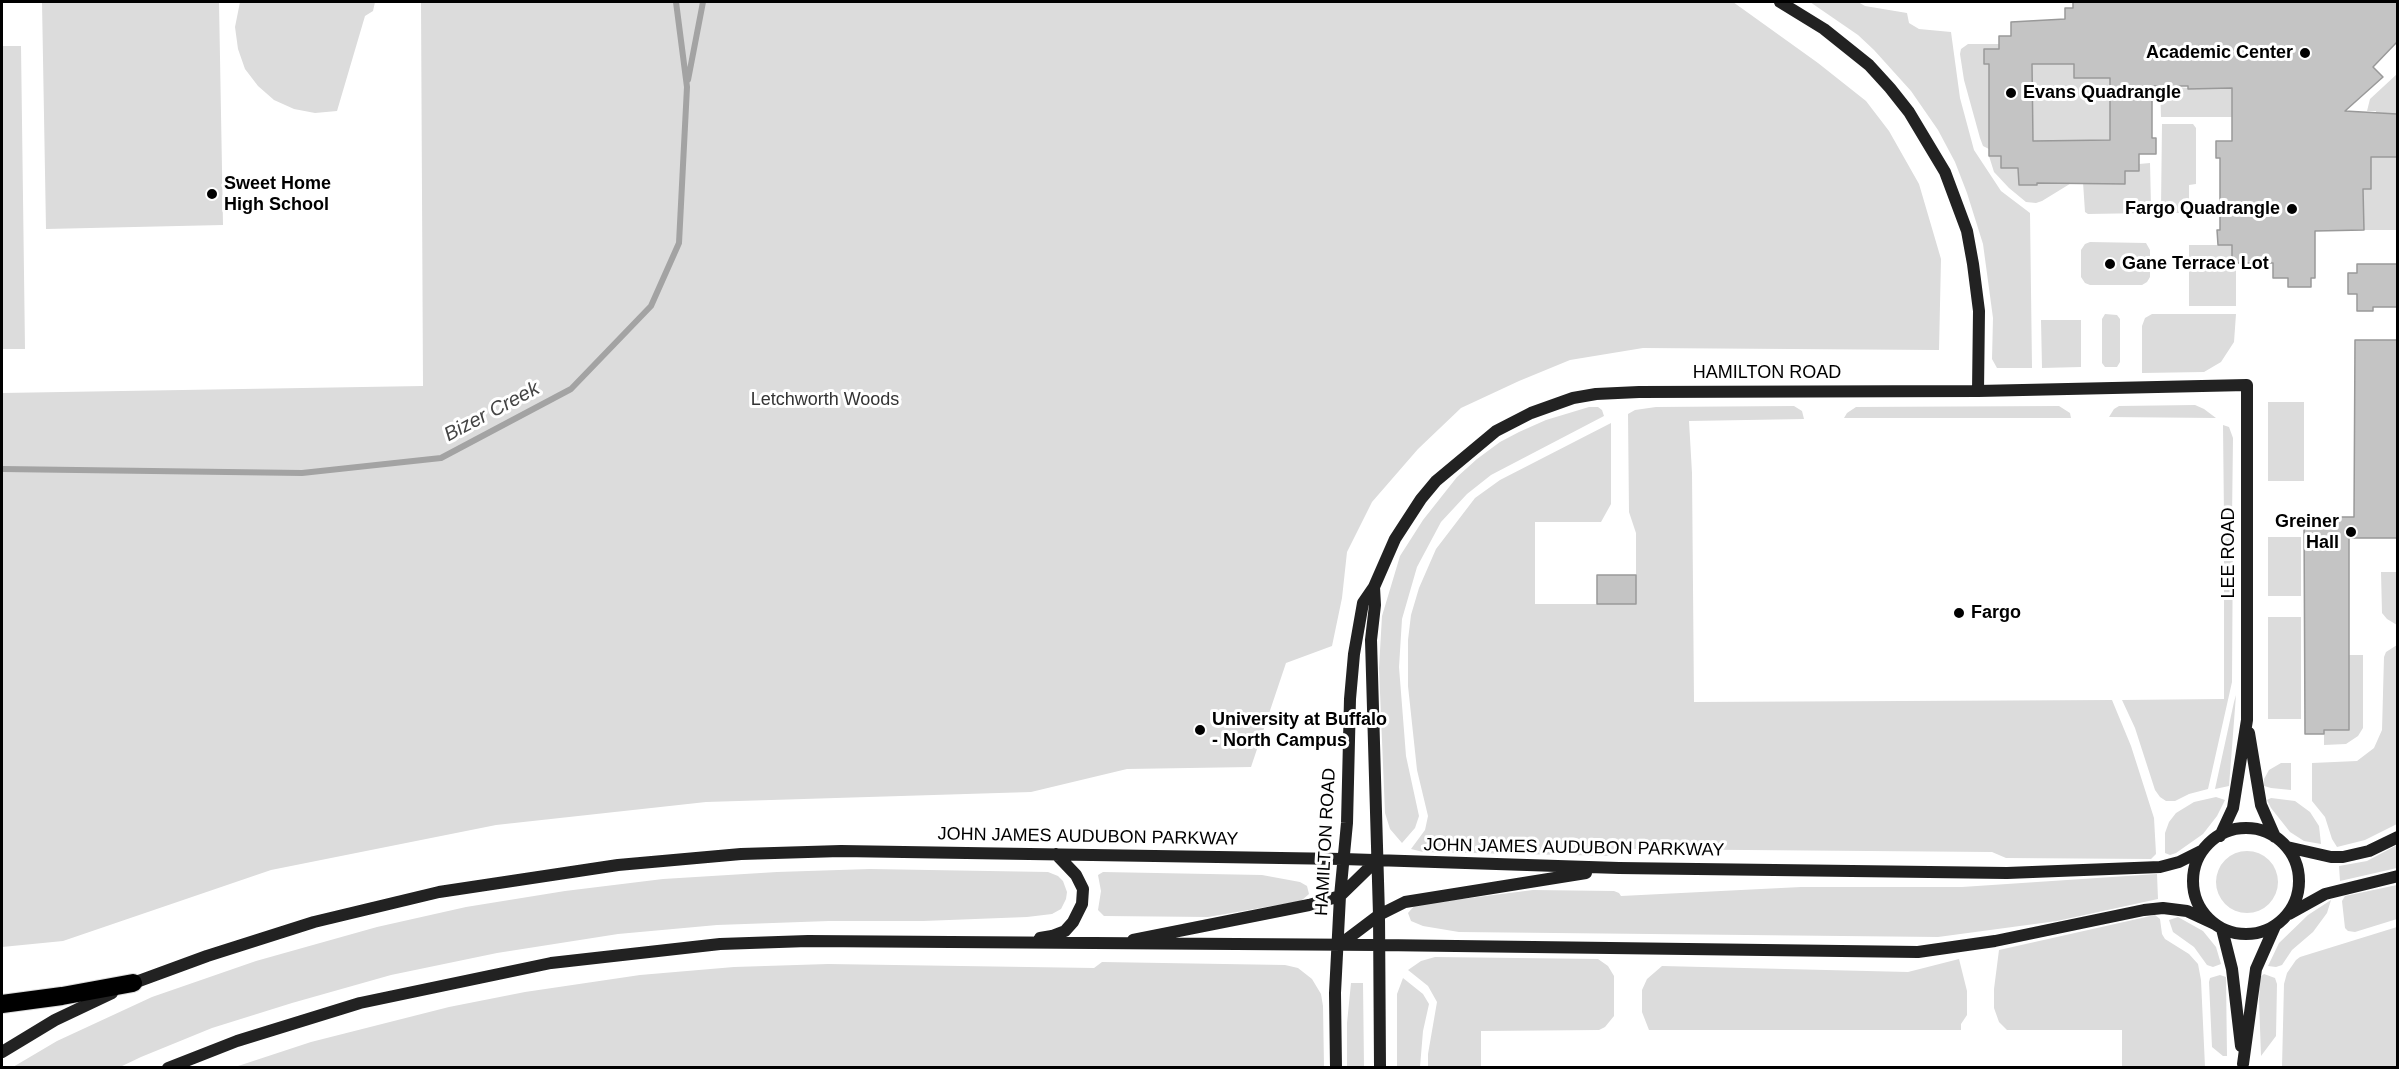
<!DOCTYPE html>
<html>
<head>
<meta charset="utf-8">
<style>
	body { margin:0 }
	#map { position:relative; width:2399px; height:1069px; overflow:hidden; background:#fff; font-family:Helvetica,sans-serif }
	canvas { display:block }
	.frame { position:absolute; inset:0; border:3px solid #000; pointer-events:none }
</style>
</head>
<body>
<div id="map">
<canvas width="2399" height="1069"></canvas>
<div class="frame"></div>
</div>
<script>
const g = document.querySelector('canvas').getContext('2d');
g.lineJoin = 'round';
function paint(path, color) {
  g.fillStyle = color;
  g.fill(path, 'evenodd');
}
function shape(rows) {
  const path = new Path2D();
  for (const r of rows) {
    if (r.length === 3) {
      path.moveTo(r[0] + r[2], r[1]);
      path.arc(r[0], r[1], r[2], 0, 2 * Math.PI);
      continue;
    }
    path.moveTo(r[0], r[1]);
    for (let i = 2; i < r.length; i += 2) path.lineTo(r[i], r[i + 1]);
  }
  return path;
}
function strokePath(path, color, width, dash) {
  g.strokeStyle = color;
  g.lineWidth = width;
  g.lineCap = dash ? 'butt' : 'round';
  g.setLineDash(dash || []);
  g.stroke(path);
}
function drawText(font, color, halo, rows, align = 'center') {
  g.font = font + ' Helvetica,sans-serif';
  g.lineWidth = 6;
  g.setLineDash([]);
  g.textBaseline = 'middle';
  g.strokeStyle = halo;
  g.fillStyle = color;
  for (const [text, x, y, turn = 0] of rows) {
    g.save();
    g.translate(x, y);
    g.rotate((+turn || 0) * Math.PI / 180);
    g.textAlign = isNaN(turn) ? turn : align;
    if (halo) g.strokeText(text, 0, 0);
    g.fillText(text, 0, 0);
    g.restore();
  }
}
paint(shape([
	[42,2,219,2,223,225,46,229],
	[240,2,375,2,373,11,365,16,337,111,315,113,294,109,274,100,258,86,245,69,238,49,235,27],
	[421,2,1733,2,1818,63,1866,101,1889,131,1919,184,1941,259,1939,350,1643,348,1570,360,1519,381,1461,408,1418,449,1372,502,1347,552,1342,598,1332,646,1286,663,1251,767,1127,769,1031,792,706,802,496,825,271,870,63,941,2,947,2,393,423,386],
	[1810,2,1858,2,1865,6,1907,13,1909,23,1919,29,1951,32,1960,98,1974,150,2001,191,2030,213,2032,368,1997,368,1992,359,1993,318,1983,244,1967,193,1955,162,1938,130,1911,91,1874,50,1858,35],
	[1968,44,1999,44,1999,49,1984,49,1984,64,1989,64,1989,149,1983,146,1980,138,1964,80,1960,54,1961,49],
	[2,46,21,46,25,349,2,349],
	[2032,64,2074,64,2074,78,2124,78,2116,106,2110,106,2110,140,2033,141],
	[2397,74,2397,114,2376,114,2376,111,2367,111,2370,99],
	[2232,77,2232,117,2161,117,2160,86,2205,89],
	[2162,124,2193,124,2196,128,2196,184,2189,185,2189,213,2164,213,2161,208],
	[1989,156,2001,156,2002,168,2018,168,2019,185,2073,182,2042,201,2036,203,2026,202,2009,188,1994,172],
	[2371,157,2397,157,2397,230,2364,230,2363,189,2371,189],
	[2150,163,2151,206,2148,213,2088,214,2085,212,2083,182,2125,184,2125,171,2139,171,2139,164],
	[2090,242,2146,243,2150,250,2150,277,2147,282,2142,285,2090,285,2085,283,2081,277,2081,250,2085,244],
	[2189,245,2232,245,2232,263,2236,263,2236,306,2189,306],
	[2105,314,2117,315,2120,319,2120,362,2117,367,2105,367,2102,363,2102,319],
	[2152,314,2236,314,2234,342,2221,362,2204,372,2142,373,2142,326,2145,318],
	[2041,320,2081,320,2081,367,2042,368],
	[2268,402,2304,402,2304,481,2268,481],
	[2195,405,2204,409,2216,418,2109,417,2114,409,2119,406],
	[1794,406,1802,411,1804,419,1689,421,1692,473,1694,702,2112,700,2131,746,2154,818,2156,854,2151,859,2006,858,1992,852,1624,849,1615,856,1423,852,1411,849,1425,830,1428,816,1417,770,1408,686,1408,640,1411,615,1419,588,1436,549,1475,498,1500,480,1611,423,1611,504,1601,522,1535,522,1535,604,1636,604,1636,533,1629,512,1628,414,1635,410,1656,407],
	[2059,406,2070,413,2071,418,1844,418,1847,413,1856,407],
	[1589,407,1598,407,1602,410,1604,416,1491,475,1467,494,1441,522,1417,567,1402,619,1399,667,1406,756,1419,816,1415,828,1402,843,1390,829,1385,813,1379,668,1382,616,1400,556,1423,520,1457,477,1477,459,1500,442,1519,432,1546,420],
	[2223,425,2229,427,2233,438,2232,519,2224,519],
	[2224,526,2233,526,2232,682,2208,789,2189,794,2175,801,2166,801,2160,797,2155,790,2135,728,2122,700,2224,699],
	[2268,537,2301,537,2301,596,2268,596],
	[2381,572,2397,572,2397,625,2387,619,2382,613],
	[2268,617,2301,617,2301,719,2268,719],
	[2397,645,2397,824,2365,840,2337,847,2332,839,2325,817,2312,801,2312,763,2357,761,2374,748,2382,730,2384,657,2386,652],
	[2349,655,2363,655,2363,728,2358,736,2346,744,2324,745,2324,730,2349,730],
	[2236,695,2229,786,2215,789,2234,702],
	[2281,763,2291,763,2291,790,2271,788,2264,786,2264,779,2269,770],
	[2216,797,2225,800,2217,816,2203,834,2176,853,2170,855,2165,853,2165,833,2169,822,2176,813,2194,802],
	[2271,798,2295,801,2310,812,2319,826,2321,844,2304,841,2290,832,2271,808,2267,800],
	[2397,845,2397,868,2340,881,2339,866,2367,861],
	[2247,882,31],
	[870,869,1048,872,1058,876,1063,881,1067,892,1066,899,1061,909,1052,914,1027,917,923,921,829,921,717,925,618,934,497,953,391,975,292,1003,212,1028,141,1057,120,1067,13,1067,57,1041,152,997,256,961,377,927,466,907,565,891,663,879,777,872],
	[1103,872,1262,875,1300,882,1307,886,1309,894,1301,901,1208,917,1104,916,1098,910,1101,891,1098,875],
	[2157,874,2158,899,2057,921,1938,937,1459,932,1423,926,1411,921,1408,913,1415,905,1533,890,1614,891,1619,893,1621,896,1801,887,1962,887],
	[2397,885,2397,919,2355,932,2348,931,2345,928,2342,901,2345,896],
	[2331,900,2327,913,2313,932,2292,950,2282,965,2276,967,2268,966,2279,943,2308,915],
	[2155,915,2160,919,2162,934,2165,939,2189,954,2198,964,2201,980,2205,1067,2122,1067,2122,1030,2007,1030,1999,1022,1994,1008,1994,989,1999,950],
	[2178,917,2203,931,2216,947,2221,964,2213,967,2207,965,2194,947,2173,932,2169,920],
	[2397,927,2397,1067,2282,1067,2284,984,2287,973,2296,960,2300,957],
	[1435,957,1598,959,1608,966,1614,976,1614,1016,1605,1027,1599,1030,1481,1031,1481,1067,1428,1067,1428,1054,1437,1002,1428,986,1408,970,1421,961],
	[1959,959,1967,991,1967,1015,1961,1024,1961,1030,1649,1030,1642,1012,1642,990,1647,979,1662,966,1908,972],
	[1102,962,1285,965,1298,968,1312,979,1321,994,1323,1006,1324,1067,235,1067,311,1042,449,1007,525,992,640,975,734,967,828,964,1094,968],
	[2264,974,2275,978,2277,984,2276,1036,2261,1056,2259,999,2260,977],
	[2220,975,2226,977,2227,1056,2223,1056,2212,1047,2209,982,2210,978],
	[1403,978,1423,994,1429,1004,1423,1031,1420,1067,1397,1067,1397,994],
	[1351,983,1363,983,1364,1067,1347,1067,1347,1023]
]), '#dcdcdc');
strokePath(shape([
	[688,80,703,2],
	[2,469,302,473,441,458,571,389,651,306,679,243,687,87,676,2]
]), '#a3a3a3', 6);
const building = shape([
	[2073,2,2397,2,2397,42,2373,67,2383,77,2345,111,2397,114,2397,157,2371,157,2371,189,2363,189,2364,230,2315,231,2315,278,2311,278,2311,287,2288,287,2288,278,2273,278,2273,263,2232,263,2232,245,2218,245,2217,230,2220,230,2220,158,2216,158,2216,141,2232,141,2232,88,2188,89,2188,86,2152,86,2152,138,2156,138,2156,154,2139,154,2139,171,2125,171,2125,184,2037,183,2037,185,2019,185,2018,168,2001,168,2001,156,1989,156,1989,64,1984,64,1984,49,1999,49,1999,36,2011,36,2011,22,2065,19,2065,8,2073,8,2073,2],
	[2032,64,2074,64,2074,78,2110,78,2110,140,2033,141,2032,64],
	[2357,264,2397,264,2397,307,2373,307,2373,311,2357,311,2357,294,2348,294,2348,273,2357,273,2357,264],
	[2355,340,2397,340,2397,538,2349,538,2349,730,2324,730,2324,734,2305,734,2304,517,2354,517,2355,340],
	[1597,575,1636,575,1636,604,1597,604,1597,575]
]);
paint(building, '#c4c4c4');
strokePath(building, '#999', 1.5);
const highway = shape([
	[2,1004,62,996,133,983]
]);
strokePath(highway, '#dbdbdb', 20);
strokePath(shape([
	[1780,2,1824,29,1869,65,1890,88,1909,112,1945,172,1967,231,1973,264,1979,311,1978,391],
	[1374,587,1375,605,1371,640,1379,915,1380,1068],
	[2249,733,2261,805,2275,837],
	[2246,881,53],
	[2287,847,2331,857,2343,857,2369,851,2398,837],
	[2289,914,2325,894,2398,876],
	[2222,929,2232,969,2241,1046],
	[1040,938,1052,936,1065,931,1073,922,1082,904,1083,889,1076,875,1056,854],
	[1133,940,1309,905,1340,896,1377,860],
	[1338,946,1379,915,1405,902,1586,873],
	[128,985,207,956,314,922,439,892,618,865,741,854,841,851,1343,859,1619,868,2007,873,2160,867,2179,862,2203,850],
	[2,1052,55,1020,112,993],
	[2243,1064,2256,969,2275,926],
	[168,1068,237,1041,360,1003,551,963,720,944,808,941,1379,945,1918,952,1995,941,2144,910,2163,908,2187,911,2215,924],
	[1336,1068,1335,993,1340,896,1347,823,1350,699,1354,654,1363,603,1374,587,1395,539,1421,499,1436,481,1496,431,1531,413,1573,398,1596,394,1639,392,1978,391,2247,385,2247,720,2233,808,2220,836]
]), '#222', 12);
strokePath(highway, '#000', 18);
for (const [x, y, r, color] of [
	[2305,53,6,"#000"],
	[2011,93,6,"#000"],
	[212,194,6,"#000"],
	[2292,209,6,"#000"],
	[2110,264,6,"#000"],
	[2351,532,6,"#000"],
	[1959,613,6,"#000"],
	[1200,730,6,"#000"]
]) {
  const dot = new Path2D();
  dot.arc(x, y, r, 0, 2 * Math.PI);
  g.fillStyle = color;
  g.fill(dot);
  strokePath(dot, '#fff', 2);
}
drawText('bold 18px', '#000', '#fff', [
	["Academic Center",2293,53,"right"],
	["Evans Quadrangle",2023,93],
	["Sweet Home",224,184],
	["High School",224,205],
	["Fargo Quadrangle",2280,209,"right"],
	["Gane Terrace Lot",2122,264],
	["Greiner",2339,522,"right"],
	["Hall",2339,543,"right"],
	["Fargo",1971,613],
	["University at Buffalo",1212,720],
	["- North Campus",1212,741]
], 'left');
drawText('18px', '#000', '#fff', [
	["HAMILTON ROAD",1767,373],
	["LEE ROAD",2229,553,-90],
	["JOHN JAMES AUDUBON PARKWAY",1088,837,1],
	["HAMILTON ROAD",1326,842,-87],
	["JOHN JAMES AUDUBON PARKWAY",1574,848,1]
]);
drawText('18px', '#333', '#fff', [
	["Letchworth Woods",825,400]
]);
drawText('italic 20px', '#444', '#fff', [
	["Bizer Creek",492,412,-28]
]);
</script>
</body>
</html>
